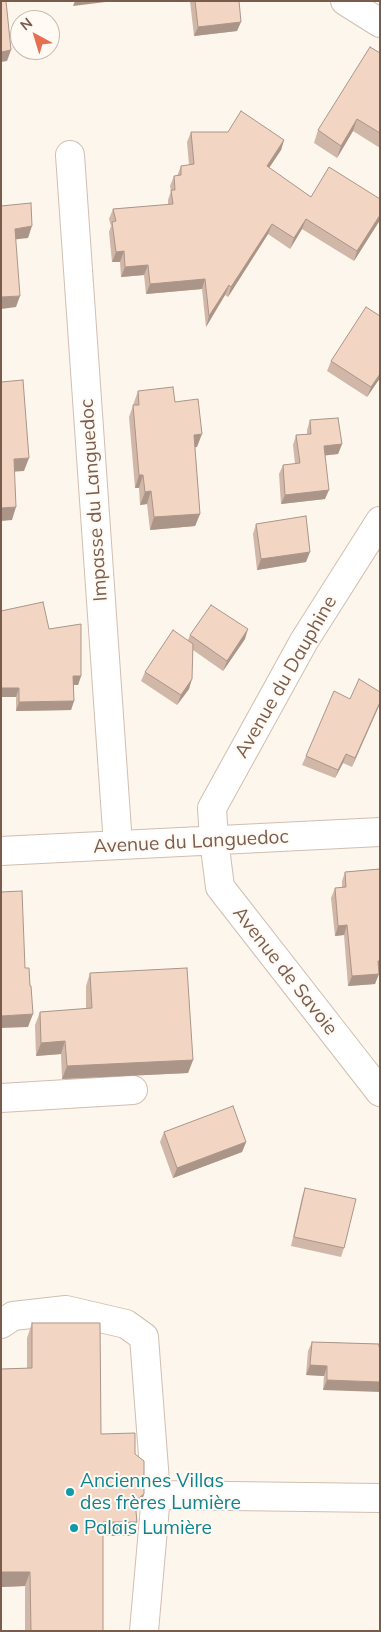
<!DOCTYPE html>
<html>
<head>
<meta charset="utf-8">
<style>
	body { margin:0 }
	#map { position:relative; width:381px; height:1632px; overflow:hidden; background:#fdf6ec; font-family:Mulish,sans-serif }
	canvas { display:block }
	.frame { position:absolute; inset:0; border:2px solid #7a5c4d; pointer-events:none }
	.north { position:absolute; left:10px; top:10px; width:50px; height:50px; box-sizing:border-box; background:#fffaf3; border:1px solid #cabbb1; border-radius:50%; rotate:321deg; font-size:14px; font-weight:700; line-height:20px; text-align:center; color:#7a5c4d }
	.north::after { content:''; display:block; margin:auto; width:18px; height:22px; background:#e76f51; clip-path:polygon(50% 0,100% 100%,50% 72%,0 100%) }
</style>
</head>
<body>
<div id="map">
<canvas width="381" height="1632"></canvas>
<div class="frame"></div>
<div class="north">N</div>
</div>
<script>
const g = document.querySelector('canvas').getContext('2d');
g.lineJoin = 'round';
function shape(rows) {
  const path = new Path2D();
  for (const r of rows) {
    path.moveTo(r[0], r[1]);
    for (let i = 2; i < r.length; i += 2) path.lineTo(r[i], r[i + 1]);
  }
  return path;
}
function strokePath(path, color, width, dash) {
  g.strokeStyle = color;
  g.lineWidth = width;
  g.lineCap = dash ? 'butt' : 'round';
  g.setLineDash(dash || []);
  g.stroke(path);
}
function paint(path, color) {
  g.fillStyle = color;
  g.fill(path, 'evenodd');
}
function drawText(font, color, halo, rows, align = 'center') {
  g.font = font + ' Mulish,sans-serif';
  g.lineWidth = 4;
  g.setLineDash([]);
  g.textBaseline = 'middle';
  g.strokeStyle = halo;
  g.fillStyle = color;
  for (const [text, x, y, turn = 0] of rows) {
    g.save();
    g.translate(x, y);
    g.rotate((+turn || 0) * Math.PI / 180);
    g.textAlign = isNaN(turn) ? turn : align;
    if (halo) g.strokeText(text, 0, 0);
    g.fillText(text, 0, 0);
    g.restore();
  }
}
const minor = shape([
	[345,1,380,23],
	[70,155,118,845],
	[380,521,304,641,212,808,214,840,220,887,380,1092],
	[1,851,380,832],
	[1,1098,133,1090],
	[1,1324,13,1316,66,1310,126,1324,144,1337,156,1495,144,1631],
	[156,1495,380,1498]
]);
strokePath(minor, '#d1beb0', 30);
strokePath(minor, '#fff', 28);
paint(shape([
	[190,1,239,1,237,31,194,36],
	[380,53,380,148,353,131,337,158,314,143,318,130],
	[191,132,284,140,281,150,269,168,311,197,380,199,380,220,354,261,302,229,290,249,268,234,228,297,225,295,206,327,202,289,146,294,144,275,121,277,120,262,112,262,109,232,111,226,109,219,113,209,168,205,168,200,171,191,170,186,174,176,177,176,181,166,189,165,187,142],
	[380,316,380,378,367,397,327,371,331,361],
	[138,391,175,402,197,447,195,447,200,514,195,526,150,530,147,504,140,505,139,488,135,488,129,417],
	[310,420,342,444,338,454,325,455,325,499,281,504,279,474,283,465,295,464,293,445,296,435,307,434,307,430],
	[256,524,306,562,257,570,253,534],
	[49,629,81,676,78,685,74,685,74,701,71,710,16,711,16,697,1,697],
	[190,635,245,639,223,671,193,650,189,689,177,705,141,681,145,672,188,640],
	[380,692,352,767,343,763,335,778,302,765,306,756,350,699],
	[380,869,380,970,379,970,375,984,348,986,344,935,335,936,331,898,335,888,342,887,342,881,345,872],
	[90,973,193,1060,188,1073,62,1079,61,1054,36,1056,35,1025,40,1012,86,1009,86,986],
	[164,1132,246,1142,242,1152,173,1178,160,1142],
	[305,1188,344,1248,341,1257,291,1246,302,1197],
	[32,1323,101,1434,135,1454,144,1494,139,1509,136,1511,137,1522,131,1536,103,1536,103,1631,25,1631,25,1586,1,1587,1,1369,27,1368,27,1338],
	[312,1342,379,1344,323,1390,324,1376,306,1375,308,1351]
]), '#d1b7a8');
paint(shape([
	[75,1,114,1,73,6],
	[241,22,237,31,194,36,198,27],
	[11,50,7,61,1,62,1,52],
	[357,119,353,131,337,158,341,146],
	[284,140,281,150,263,177,267,166],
	[380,215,380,220,354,261,357,251],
	[306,219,302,229,290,249,294,238],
	[272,224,268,234,228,297,231,287],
	[32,226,28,238,10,240,15,229],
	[124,251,120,262,112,262,116,252],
	[148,265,144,275,121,277,125,267],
	[205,279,202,289,146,294,150,284],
	[229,285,225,295,206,327,209,316],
	[20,296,16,307,1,309,1,297],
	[380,374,380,378,367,397,371,387],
	[202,434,197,447,189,448,194,435],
	[342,444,338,454,321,456,324,446],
	[29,458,24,471,9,472,14,459],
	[139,475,143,475,139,488,135,488],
	[329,490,325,499,281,504,285,495],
	[151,491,147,504,140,505,145,492],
	[16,507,12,520,1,521,1,508],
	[200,514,195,526,150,530,154,517],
	[310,552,306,562,257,570,261,559],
	[248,629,245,639,223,671,227,661],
	[73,676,81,676,78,685,70,685],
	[192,679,189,689,177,705,181,695],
	[1,688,19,688,16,697,1,697],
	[74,701,71,710,16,711,19,702],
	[380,702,380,704,352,767,355,758],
	[346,754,343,763,335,778,338,770],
	[347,925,344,935,335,936,338,926],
	[378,961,380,961,380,970,374,971],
	[379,974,375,984,348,986,352,976],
	[33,1014,28,1027,1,1028,1,1016],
	[65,1041,61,1054,36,1056,41,1043],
	[193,1060,188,1073,62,1079,67,1066],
	[246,1142,242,1152,173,1178,177,1168],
	[310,1365,327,1366,324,1376,306,1375],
	[327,1380,380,1382,380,1392,323,1390],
	[144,1494,139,1509,130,1515,135,1501],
	[103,1522,137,1522,131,1536,97,1536],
	[1,1572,30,1572,25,1586,1,1587]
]), '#aa9588');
const building = shape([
	[1,1,6,1,11,50,1,52,1,1],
	[195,1,239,1,241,22,198,27,195,1],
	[370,47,380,53,380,133,357,119,341,146,318,130,370,47],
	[241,111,284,140,267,166,311,197,329,167,380,199,380,215,357,251,306,219,294,238,272,224,231,287,229,285,209,316,205,279,150,284,148,265,125,267,124,251,116,252,112,222,116,221,113,209,173,204,171,190,175,190,174,176,181,175,181,166,194,164,191,132,228,132,241,111],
	[31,203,32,226,15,229,20,296,1,297,1,206,31,203],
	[366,307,380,316,380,374,371,387,331,361,366,307],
	[23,380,29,458,14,459,16,507,1,508,1,382,23,380],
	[173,387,175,402,198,399,202,434,194,435,200,514,154,517,151,491,145,492,143,475,139,475,133,405,139,405,138,391,173,387],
	[338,418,342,444,324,446,329,490,285,495,283,465,300,463,296,435,311,434,310,420,338,418],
	[306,516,310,552,261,559,256,524,306,516],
	[43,602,49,629,81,624,81,676,73,676,74,701,19,702,19,688,1,688,1,611,43,602],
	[211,605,248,629,227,661,190,635,211,605],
	[173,630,193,644,192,679,181,695,145,672,173,630],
	[359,679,380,692,380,702,355,758,346,754,338,770,306,756,334,691,350,699,359,679],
	[380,869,380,961,378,961,379,974,352,976,347,925,338,926,335,888,346,887,345,872,380,869],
	[22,891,25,968,29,968,30,986,31,986,33,1014,1,1016,1,892,22,891],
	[187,968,193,1060,67,1066,65,1041,41,1043,40,1012,92,1008,90,973,187,968],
	[233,1106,246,1142,177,1168,164,1132,233,1106],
	[305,1188,356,1199,344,1248,294,1237,305,1188],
	[32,1323,100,1323,101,1434,135,1433,135,1454,144,1461,144,1494,135,1501,137,1522,103,1522,103,1631,31,1631,30,1572,1,1572,1,1369,32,1368,32,1323],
	[312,1342,379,1344,379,1347,380,1347,380,1382,327,1380,327,1366,310,1365,312,1342]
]);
paint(building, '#f3d5c3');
strokePath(building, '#aa9588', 1);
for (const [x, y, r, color] of [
	[70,1492,5,"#0f9aa8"],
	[74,1528,5,"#0f9aa8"]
]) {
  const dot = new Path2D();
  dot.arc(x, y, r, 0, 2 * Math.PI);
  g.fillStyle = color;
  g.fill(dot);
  strokePath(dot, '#fffaf3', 2);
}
drawText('19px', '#7a5c4d', '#fffaf3', [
	["Impasse du Languedoc",94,500,-94],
	["Avenue du Dauphine",286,677,-60],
	["Avenue du Languedoc",191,842,-3],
	["Avenue de Savoie",285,971,52]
]);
drawText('19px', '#0d838f', '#fffaf3', [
	["Anciennes Villas",80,1481],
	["des frères Lumière",80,1503],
	["Palais Lumière",84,1528]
], 'left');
</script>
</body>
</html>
